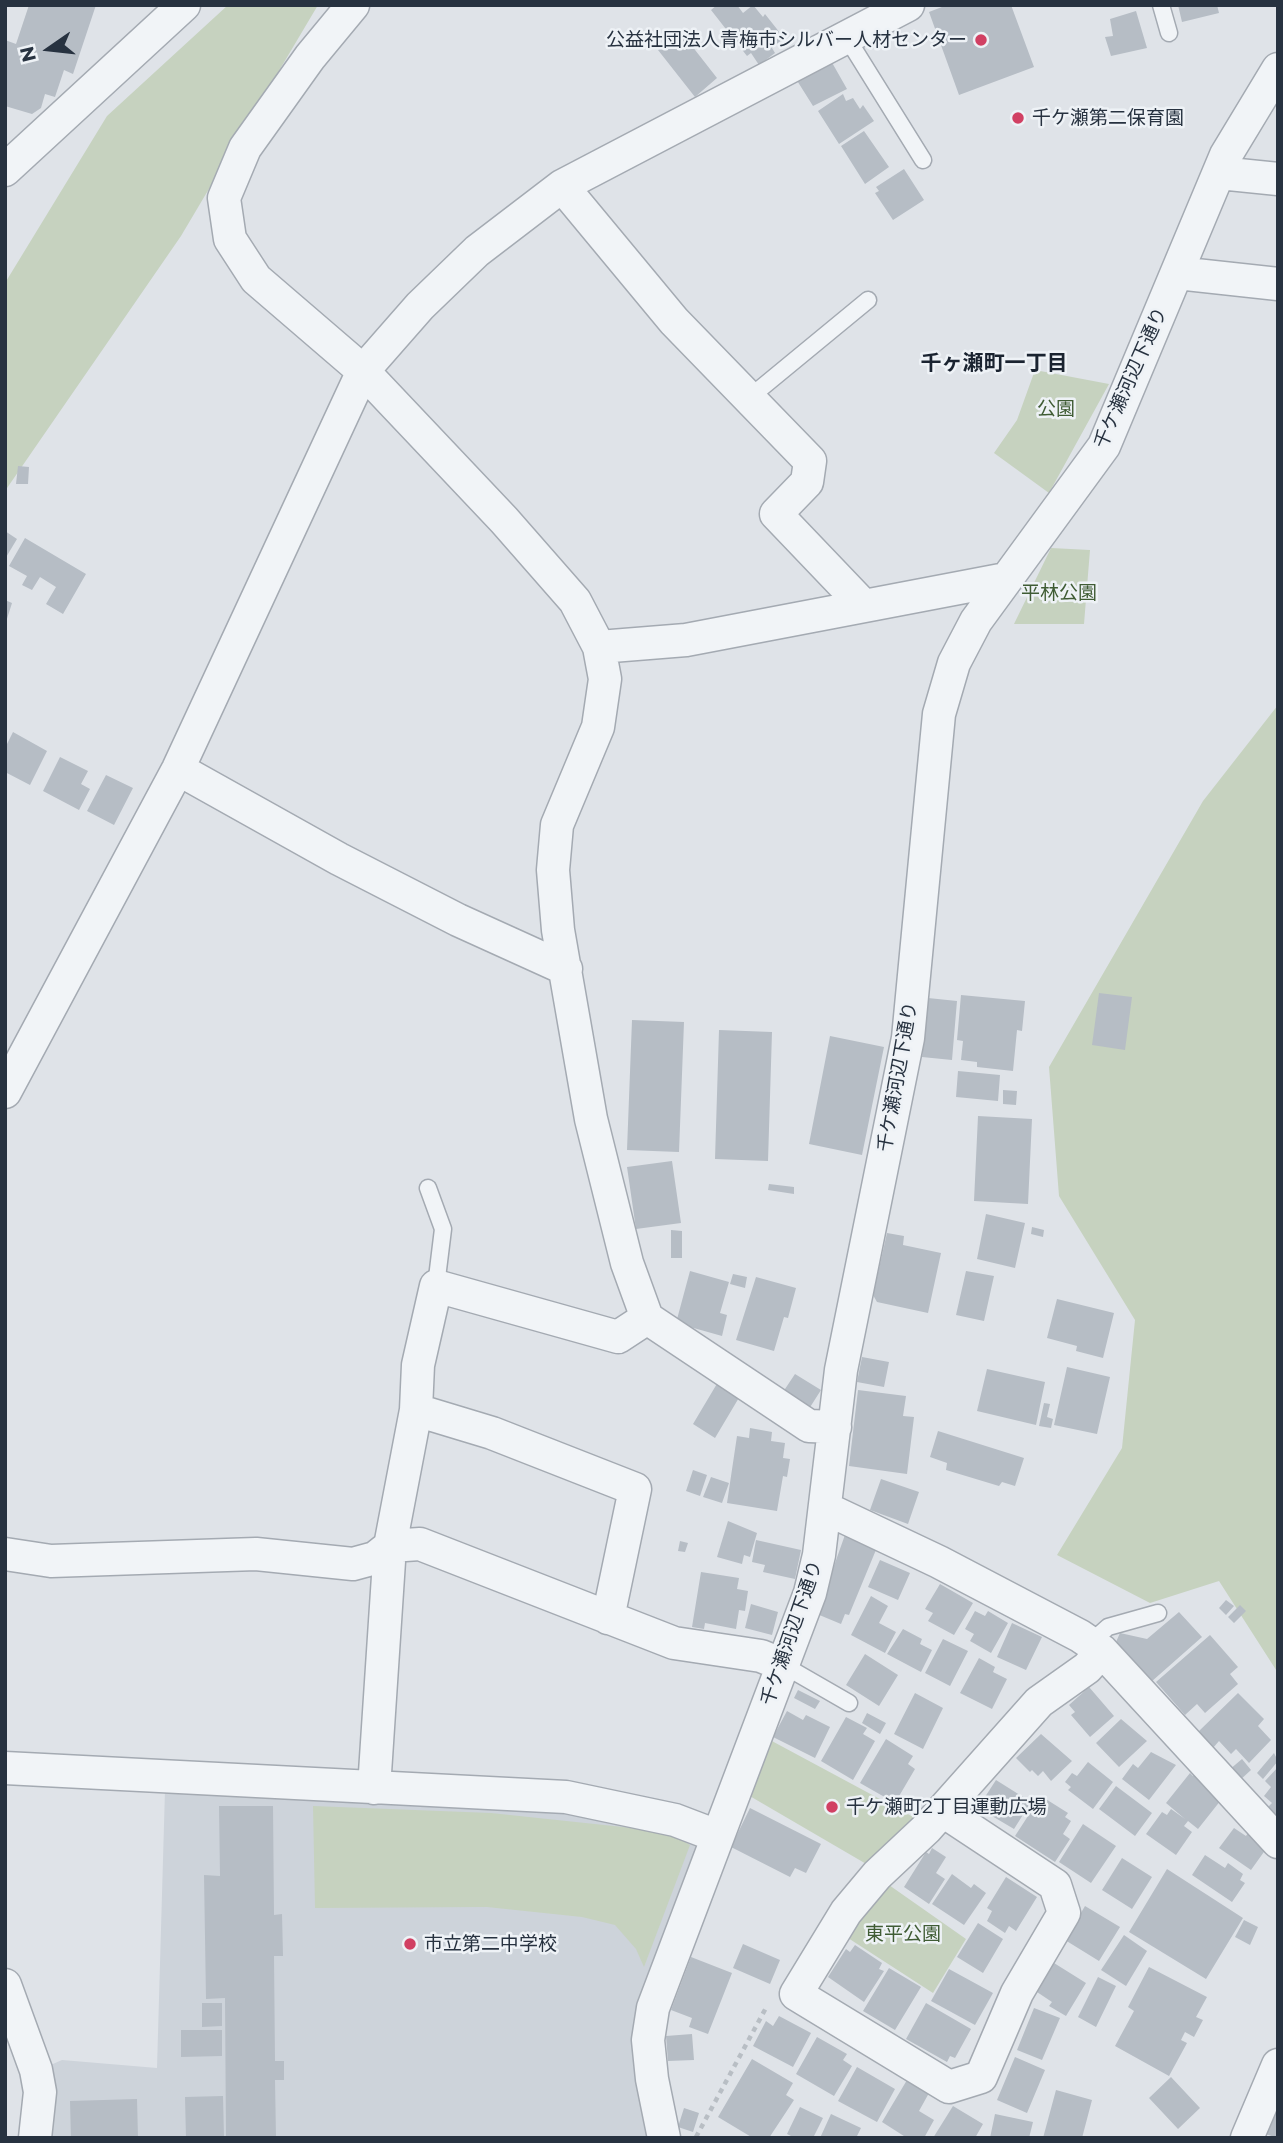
<!DOCTYPE html>
<html>
<head>
<meta charset="utf-8">
<style>
	body { margin:0 }
	#map { position:relative; width:1283px; height:2143px; overflow:hidden; background:#dfe3e8; font-family:Montserrat,sans-serif }
	canvas { display:block }
	.frame { position:absolute; inset:0; border:7px solid #273240; pointer-events:none }
	.north { position:absolute; left:14px; top:14px; width:70px; height:70px; -webkit-text-stroke:5px #eef2f6; paint-order:stroke; rotate:256deg; font-size:19px; font-weight:700; line-height:28px; text-align:center; color:#273240 }
	.north::after { content:''; display:block; margin:auto; width:24px; height:32px; background:#273240; clip-path:polygon(50% 0,100% 100%,50% 72%,0 100%) }
</style>
</head>
<body>
<div id="map">
<canvas width="1283" height="2143"></canvas>
<div class="frame"></div>
<div class="north">N</div>
</div>
<script>
const g = document.querySelector('canvas').getContext('2d');
g.lineJoin = 'round';
function paint(path, color) {
  g.fillStyle = color;
  g.fill(path, 'evenodd');
}
function shape(rows) {
  const path = new Path2D();
  for (const r of rows) {
    path.moveTo(r[0], r[1]);
    for (let i = 2; i < r.length; i += 2) path.lineTo(r[i], r[i + 1]);
  }
  return path;
}
function strokePath(path, color, width, dash) {
  g.strokeStyle = color;
  g.lineWidth = width;
  g.lineCap = dash ? 'butt' : 'round';
  g.setLineDash(dash || []);
  g.stroke(path);
}
function drawText(font, color, halo, rows, align = 'center') {
  g.font = font + ' Montserrat,"Noto Sans JP",sans-serif';
  g.lineWidth = 5;
  g.setLineDash([]);
  g.textBaseline = 'middle';
  g.strokeStyle = halo;
  g.fillStyle = color;
  for (const [text, x, y, turn = 0] of rows) {
    g.save();
    g.translate(x, y);
    g.rotate((+turn || 0) * Math.PI / 180);
    g.textAlign = isNaN(turn) ? turn : align;
    if (halo) g.strokeText(text, 0, 0);
    g.fillText(text, 0, 0);
    g.restore();
  }
}
paint(shape([
	[165,1790,593,1810,673,1827,699,1844,670,1915,638,2012,650,2138,45,2138,46,2067,62,2060,157,2068]
]), '#cdd3da');
paint(shape([
	[228,5,318,5,181,236,5,491,5,283,107,116],
	[1035,370,1109,384,1049,493,994,453,1017,420],
	[1051,548,1090,550,1084,624,1014,624],
	[1278,705,1278,1673,1219,1581,1150,1603,1057,1555,1122,1448,1135,1320,1059,1196,1049,1067,1203,801],
	[770,1740,917,1819,868,1865,748,1795],
	[313,1806,491,1813,670,1832,690,1845,644,1967,636,1949,615,1925,582,1917,487,1907,315,1908],
	[889,1885,966,1939,933,1993,848,1938,859,1920]
]), '#c6d2bf');
paint(shape([
	[29,5,96,5,73,74,64,70,55,97,45,94,41,108,32,114,5,106,5,40,16,44],
	[717,5,737,5,743,13,753,5,763,17,765,14,784,38,772,48,775,53,759,65,751,53,747,56,711,10],
	[947,5,1011,5,1034,67,959,95,929,12],
	[1178,5,1217,5,1219,13,1182,22],
	[1136,11,1147,48,1111,56,1105,37,1113,36,1110,19],
	[681,32,717,78,695,97,658,50],
	[826,52,847,89,813,106,796,79],
	[843,94,846,101,853,98,860,109,863,105,874,121,839,144,818,111],
	[864,131,889,167,865,184,841,146],
	[904,169,924,200,893,220,875,193,879,191,876,187],
	[18,466,29,467,28,484,16,484],
	[5,531,17,539,5,559],
	[25,538,86,574,63,614,46,604,56,587,40,577,32,590,22,585,27,576,9,566],
	[5,600,12,603,6,622,5,622],
	[13,732,47,751,30,785,5,772,5,748],
	[60,757,88,771,81,784,90,789,79,810,43,791],
	[106,775,133,788,114,825,87,811],
	[1099,993,1132,997,1125,1050,1092,1045],
	[961,995,1025,1001,1022,1031,1017,1030,1013,1071,977,1067,977,1062,961,1060,963,1041,957,1040],
	[928,998,957,1001,952,1060,922,1057],
	[632,1020,684,1022,679,1152,627,1150],
	[719,1030,772,1032,768,1161,715,1159],
	[830,1036,884,1047,862,1155,809,1144],
	[958,1071,1000,1075,998,1101,956,1097],
	[1003,1090,1017,1091,1016,1105,1003,1104],
	[978,1116,1032,1119,1028,1204,974,1201],
	[672,1161,681,1223,636,1229,627,1167],
	[769,1184,794,1187,794,1194,768,1190],
	[986,1214,1025,1223,1015,1268,977,1259],
	[1032,1227,1044,1230,1043,1237,1031,1234],
	[671,1230,682,1231,682,1258,671,1258],
	[887,1233,904,1236,903,1245,941,1253,928,1313,877,1302,873,1295],
	[690,1271,729,1282,720,1313,727,1315,722,1336,676,1323],
	[966,1271,994,1276,984,1321,956,1315],
	[733,1274,747,1277,745,1288,730,1284],
	[756,1277,796,1288,788,1318,784,1317,774,1351,736,1340],
	[1057,1299,1114,1313,1103,1358,1076,1351,1077,1346,1047,1338],
	[862,1357,889,1362,884,1387,857,1382],
	[1067,1367,1110,1377,1097,1434,1054,1425],
	[987,1369,1045,1382,1036,1425,977,1411],
	[795,1374,821,1390,807,1412,781,1395],
	[718,1382,740,1396,715,1438,693,1424],
	[858,1390,906,1396,903,1416,914,1417,907,1474,849,1466],
	[1044,1403,1050,1404,1047,1417,1053,1419,1051,1428,1039,1426],
	[750,1428,772,1432,771,1441,785,1443,783,1458,790,1459,787,1477,783,1476,777,1511,727,1503,737,1436,749,1438],
	[938,1431,1024,1458,1015,1486,1002,1482,999,1486,946,1470,947,1463,930,1457],
	[693,1470,707,1475,700,1496,686,1491],
	[711,1477,729,1483,722,1503,703,1497],
	[881,1479,919,1492,908,1524,870,1510],
	[728,1521,757,1533,750,1557,744,1555,742,1564,717,1557],
	[846,1532,878,1545,849,1615,845,1614,841,1624,817,1614],
	[756,1540,801,1550,795,1579,763,1572,765,1565,752,1562],
	[680,1541,688,1543,685,1552,678,1551],
	[880,1560,910,1573,898,1600,868,1587],
	[701,1572,739,1578,737,1589,748,1591,745,1611,739,1610,736,1629,705,1623,704,1629,692,1627],
	[940,1584,973,1603,954,1635,928,1621,933,1613,925,1609],
	[871,1596,888,1606,879,1623,896,1632,885,1653,851,1635],
	[1226,1600,1234,1606,1226,1615,1219,1608],
	[751,1604,778,1612,772,1635,745,1628],
	[1240,1605,1246,1611,1234,1623,1228,1617],
	[975,1611,985,1616,988,1611,1008,1623,991,1653,970,1641,974,1634,965,1629],
	[1179,1612,1202,1637,1151,1682,1116,1642,1120,1633,1147,1639],
	[1012,1623,1042,1637,1026,1670,997,1657],
	[903,1629,922,1639,920,1644,932,1650,921,1672,887,1654],
	[1210,1635,1238,1667,1230,1674,1238,1684,1205,1713,1197,1704,1185,1715,1156,1682],
	[943,1639,968,1651,950,1686,925,1673],
	[865,1654,898,1675,879,1706,846,1685],
	[979,1658,995,1667,993,1672,1007,1679,992,1709,960,1693],
	[1089,1687,1114,1716,1090,1737,1071,1715,1075,1712,1069,1705],
	[798,1690,820,1701,815,1709,794,1698],
	[915,1693,943,1708,923,1749,894,1734],
	[1238,1693,1264,1719,1258,1726,1271,1740,1249,1763,1236,1749,1231,1754,1219,1741,1213,1748,1198,1732],
	[787,1711,803,1720,806,1715,830,1727,815,1758,773,1737],
	[867,1713,886,1723,880,1734,862,1723],
	[846,1717,867,1728,863,1734,875,1741,853,1780,821,1761],
	[1121,1719,1147,1741,1119,1767,1096,1743],
	[1041,1734,1072,1761,1051,1781,1043,1771,1038,1776,1032,1770,1030,1772,1016,1758],
	[886,1739,913,1756,908,1764,915,1769,895,1803,860,1783],
	[1151,1752,1176,1765,1149,1800,1122,1779,1133,1764,1138,1768],
	[1274,1753,1278,1761,1263,1779,1257,1773],
	[1242,1759,1251,1770,1239,1781,1229,1770],
	[1088,1762,1113,1782,1093,1809,1068,1790,1071,1787,1065,1782,1072,1773,1077,1776],
	[1278,1767,1278,1826,1263,1812,1272,1803,1264,1796,1271,1787,1265,1781],
	[1190,1773,1193,1776,1196,1773,1210,1783,1206,1788,1221,1800,1198,1829,1188,1821,1184,1826,1192,1832,1176,1855,1146,1834,1162,1812,1167,1815,1171,1809,1185,1819,1166,1803],
	[996,1780,1031,1802,1014,1829,992,1816,997,1809,983,1800],
	[1116,1786,1152,1813,1135,1836,1099,1809],
	[1041,1796,1068,1813,1065,1817,1071,1821,1063,1834,1070,1839,1055,1862,1015,1836],
	[219,1806,273,1806,274,1915,282,1914,283,1956,274,1956,275,2061,284,2061,284,2080,275,2080,276,2138,226,2138,225,1998,206,1999,204,1875,220,1876],
	[750,1808,821,1844,806,1873,795,1868,790,1877,731,1847],
	[1083,1824,1116,1846,1091,1883,1059,1862],
	[1234,1828,1246,1836,1249,1831,1266,1849,1251,1870,1219,1848],
	[932,1848,946,1857,936,1873,945,1879,929,1904,904,1887,926,1852,929,1854],
	[1205,1855,1225,1868,1228,1863,1243,1874,1240,1880,1245,1883,1232,1902,1192,1875],
	[1122,1858,1152,1877,1132,1909,1102,1890],
	[1167,1869,1243,1918,1206,1979,1129,1932],
	[952,1874,971,1888,974,1884,986,1893,964,1925,932,1904],
	[1006,1877,1037,1897,1016,1931,1009,1926,1005,1933,987,1921,992,1911,987,1908],
	[1085,1906,1120,1927,1099,1961,1065,1940],
	[1244,1920,1258,1927,1250,1945,1235,1937],
	[978,1923,1003,1939,983,1973,957,1957],
	[1124,1935,1147,1951,1126,1986,1101,1970],
	[743,1944,780,1960,770,1984,733,1968],
	[855,1945,882,1963,879,1969,884,1971,864,2002,828,1977,846,1949,850,1952],
	[691,1957,732,1973,708,2034,689,2027,692,2018,671,2010],
	[1054,1963,1086,1983,1066,2016,1049,2006,1052,2002,1037,1992],
	[1149,1967,1207,1997,1196,2017,1203,2020,1194,2037,1185,2032,1181,2040,1187,2043,1169,2076,1115,2046,1134,2011,1128,2007],
	[889,1968,921,1987,895,2030,863,2011],
	[949,1969,993,1993,975,2025,931,2001],
	[1098,1977,1116,1986,1096,2027,1078,2017],
	[202,2003,222,2003,222,2026,202,2027],
	[926,2003,971,2029,955,2058,950,2056,947,2062,906,2039],
	[1034,2008,1060,2018,1042,2060,1017,2050],
	[779,2016,811,2033,793,2067,753,2046,766,2021,773,2026],
	[181,2030,222,2030,222,2056,181,2057],
	[692,2034,694,2060,668,2061,666,2036],
	[817,2037,847,2054,843,2060,852,2066,834,2096,796,2074],
	[1015,2057,1045,2070,1027,2113,997,2100],
	[752,2059,793,2083,786,2095,794,2100,769,2138,753,2138,718,2117],
	[857,2067,895,2089,877,2122,838,2101],
	[1171,2077,1200,2108,1178,2129,1149,2098],
	[907,2080,929,2093,919,2111,934,2120,924,2138,907,2138,882,2122],
	[1056,2090,1092,2100,1082,2138,1043,2138],
	[223,2096,224,2138,186,2138,185,2097],
	[137,2099,138,2138,71,2138,70,2101],
	[953,2106,983,2124,975,2138,933,2138],
	[800,2107,823,2118,813,2138,795,2138,787,2134],
	[684,2108,699,2113,693,2132,678,2127],
	[1269,2110,1278,2114,1278,2138,1259,2132],
	[831,2114,861,2128,856,2138,820,2138],
	[995,2114,1033,2122,1029,2138,990,2138]
]), '#b6bdc5');
const lane = shape([
	[1161,5,1169,33],
	[847,38,923,160],
	[749,398,868,300],
	[428,1188,443,1229,436,1286],
	[1102,1651,1099,1635,1108,1627,1158,1613],
	[783,1665,849,1703]
]);
const street = shape([
	[353,5,310,57,245,148,224,198,230,239,256,279,363,371,504,520,575,601,599,647,605,679,598,727,557,825,553,870,558,930,591,1119,627,1263,647,1318,809,1426,835,1427],
	[5,170,184,5],
	[1219,173,1278,179],
	[562,186,674,321,810,461,807,482,776,514,862,604],
	[1177,273,1278,284],
	[599,647,686,640,1006,579],
	[178,769,339,859,458,920,566,969],
	[5,1092,178,769,363,371,420,306,477,251,562,186,908,5],
	[416,1410,492,1433,635,1489,608,1618],
	[827,1509,939,1562,1080,1636,1102,1651,1278,1842],
	[5,1554,51,1561,256,1554,353,1564,375,1558,390,1546,420,1544,674,1643,761,1656,783,1665],
	[5,1768,566,1797,675,1820,717,1836],
	[374,1788,390,1546,416,1410,418,1365,436,1286,618,1337,647,1318],
	[943,1811,1055,1885,1064,1913,1017,1993,981,2077,949,2087,796,1994,846,1912,877,1875,926,1829,1039,1702,1087,1668,1102,1651],
	[5,1985,36,2070,40,2092,35,2138],
	[664,2138,652,2079,648,2040,653,2008,810,1593,819,1555,841,1370,908,1038,939,714,954,663,976,621,1104,446,1226,155,1278,69],
	[1247,2138,1278,2065]
]);
strokePath(lane, '#a4aab2', 19);
strokePath(street, '#a4aab2', 35);
strokePath(shape([
	[696,2137,767,2006]
]), '#b8bec4', 4.5, [5, 5]);
strokePath(lane, '#f1f4f7', 16);
strokePath(street, '#f1f4f7', 32);
for (const [x, y, r, color] of [
	[981,40,7,"#d14063"],
	[1018,118,7,"#d14063"],
	[832,1807,7,"#d14063"],
	[410,1944,7,"#d14063"]
]) {
  const dot = new Path2D();
  dot.arc(x, y, r, 0, 2 * Math.PI);
  g.fillStyle = color;
  g.fill(dot);
  strokePath(dot, '#eef2f6', 2.5);
}
drawText('19px', '#273240', '#eef2f6', [
	["公益社団法人青梅市シルバー人材センター",967,40,"right"],
	["千ケ瀬第二保育園",1032,118],
	["千ケ瀬町2丁目運動広場",846,1807],
	["市立第二中学校",424,1944]
], 'left');
drawText('19px', '#273240', '#eef2f6', [
	["千ケ瀬河辺下通り",1131,378,-66],
	["千ケ瀬河辺下通り",898,1077,-80],
	["千ケ瀬河辺下通り",792,1633,-71]
]);
drawText('19px', '#3f5c34', '#eef2f6', [
	["公園",1056,409],
	["平林公園",1059,593],
	["東平公園",903,1934]
]);
drawText('bold 21px', '#1a2330', '#eef2f6', [
	["千ヶ瀬町一丁目",994,364]
]);
</script>
</body>
</html>
